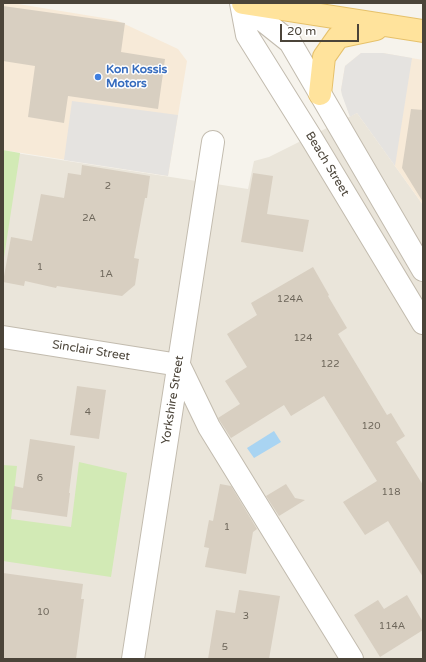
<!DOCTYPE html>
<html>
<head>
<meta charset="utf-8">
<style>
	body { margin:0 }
	#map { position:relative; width:426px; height:662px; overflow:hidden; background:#f6f3ec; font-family:"Varela Round",sans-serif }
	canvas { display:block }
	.frame { position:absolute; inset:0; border:4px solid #4b4439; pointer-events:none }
	.scale { position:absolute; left:280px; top:24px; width:79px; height:18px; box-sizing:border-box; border:2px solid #4b4439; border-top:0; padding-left:5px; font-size:12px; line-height:14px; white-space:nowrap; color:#4b4439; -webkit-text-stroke:3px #fff; paint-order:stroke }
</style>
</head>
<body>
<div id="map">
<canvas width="426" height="662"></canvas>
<div class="frame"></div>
<div class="scale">20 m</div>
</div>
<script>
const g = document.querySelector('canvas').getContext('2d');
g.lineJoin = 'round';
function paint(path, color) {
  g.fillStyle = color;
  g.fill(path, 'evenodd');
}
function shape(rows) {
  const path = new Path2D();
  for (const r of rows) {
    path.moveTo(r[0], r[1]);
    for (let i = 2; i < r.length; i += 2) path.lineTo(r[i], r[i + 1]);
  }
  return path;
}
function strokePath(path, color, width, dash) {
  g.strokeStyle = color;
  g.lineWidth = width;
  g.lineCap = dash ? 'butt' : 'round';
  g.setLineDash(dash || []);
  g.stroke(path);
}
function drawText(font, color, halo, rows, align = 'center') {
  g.font = font + ' "Varela Round",sans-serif';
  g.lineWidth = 3;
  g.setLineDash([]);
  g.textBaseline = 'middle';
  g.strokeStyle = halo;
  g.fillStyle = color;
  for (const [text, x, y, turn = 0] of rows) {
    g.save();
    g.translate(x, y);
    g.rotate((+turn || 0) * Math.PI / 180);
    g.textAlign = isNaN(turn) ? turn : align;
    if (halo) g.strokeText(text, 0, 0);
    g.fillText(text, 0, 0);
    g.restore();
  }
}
paint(shape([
	[357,113,423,205,423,659,3,659,3,151,248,189,254,161,269,157]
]), '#eae5da');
paint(shape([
	[3,3,12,3,116,20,178,49,187,61,168,176,3,150],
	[361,53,383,53,423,60,423,205,357,113,350,117,341,90,345,66]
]), '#f7ead8');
paint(shape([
	[3,150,20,153,3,264],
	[79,462,127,473,111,577,3,561,3,465,17,466,11,519,71,527]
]), '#d2eab5');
paint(shape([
	[361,53,383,53,412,58,395,166,357,113,350,117,342,95,341,90,345,66],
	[72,101,178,115,168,176,64,160]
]), '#e5e3e0');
paint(shape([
	[274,431,281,442,254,458,247,448]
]), '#a9d4f2');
paint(shape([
	[3,6,125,23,121,52,165,59,158,109,68,96,64,123,28,117,35,66,3,61],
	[411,109,423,110,423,202,402,168],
	[82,165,150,176,147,198,145,198,134,258,139,259,135,285,122,296,57,286,56,288,25,281,24,286,3,282,11,237,32,241,41,194,64,198,68,173,81,175],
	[253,173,273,176,267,214,309,220,303,252,241,242],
	[313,267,329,295,328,296,347,328,338,334,387,415,391,413,405,436,396,442,423,485,423,577,388,521,365,535,343,502,377,481,324,396,291,416,284,405,231,438,218,418,240,404,225,381,247,367,227,334,257,315,251,303],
	[77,386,106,390,99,439,70,435],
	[30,439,75,446,69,493,70,493,67,517,11,509,14,486,23,488],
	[220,484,231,486,257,529,253,532,246,574,205,567,209,548,204,547,209,520,213,521],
	[286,484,295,498,305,500,279,516,266,496],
	[3,573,83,584,81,599,84,599,76,659,3,659],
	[239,590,280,596,269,659,208,659,216,610,235,613],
	[407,595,423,622,423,630,380,657,354,615,378,600,384,609]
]), '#d8cfc1');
const minor = shape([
	[241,3,247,35,312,139,423,323],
	[241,3,290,42,423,270],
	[3,337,179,365,209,427,352,659],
	[133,659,213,142]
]);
const major = shape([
	[243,3,423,31],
	[320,94,324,57,338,37,376,29]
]);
strokePath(minor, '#c2bbae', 24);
strokePath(major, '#e6c16a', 24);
strokePath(minor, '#fff', 22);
strokePath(major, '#ffe39c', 22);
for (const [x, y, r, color] of [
	[98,77,4,"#3f7fe0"]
]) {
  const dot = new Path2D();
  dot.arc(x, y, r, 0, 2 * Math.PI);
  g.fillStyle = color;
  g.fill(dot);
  strokePath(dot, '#fff', 1.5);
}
drawText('10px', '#6e675b', null, [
	["2",108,186],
	["2A",89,218],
	["1",40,267],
	["1A",106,274],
	["124A",290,299],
	["124",303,338],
	["122",330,364],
	["4",88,412],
	["120",371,426],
	["6",40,478],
	["118",391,492],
	["1",227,527],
	["10",43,612],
	["3",246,616],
	["114A",392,626],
	["5",225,647]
]);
drawText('bold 12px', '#366cbe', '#fff', [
	["Kon Kossis",106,70],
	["Motors",106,84]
], 'left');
drawText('12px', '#4b4439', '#fff', [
	["Beach Street",327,164,59],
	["Sinclair Street",91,351,9],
	["Yorkshire Street",173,400,-81]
]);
</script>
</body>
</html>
